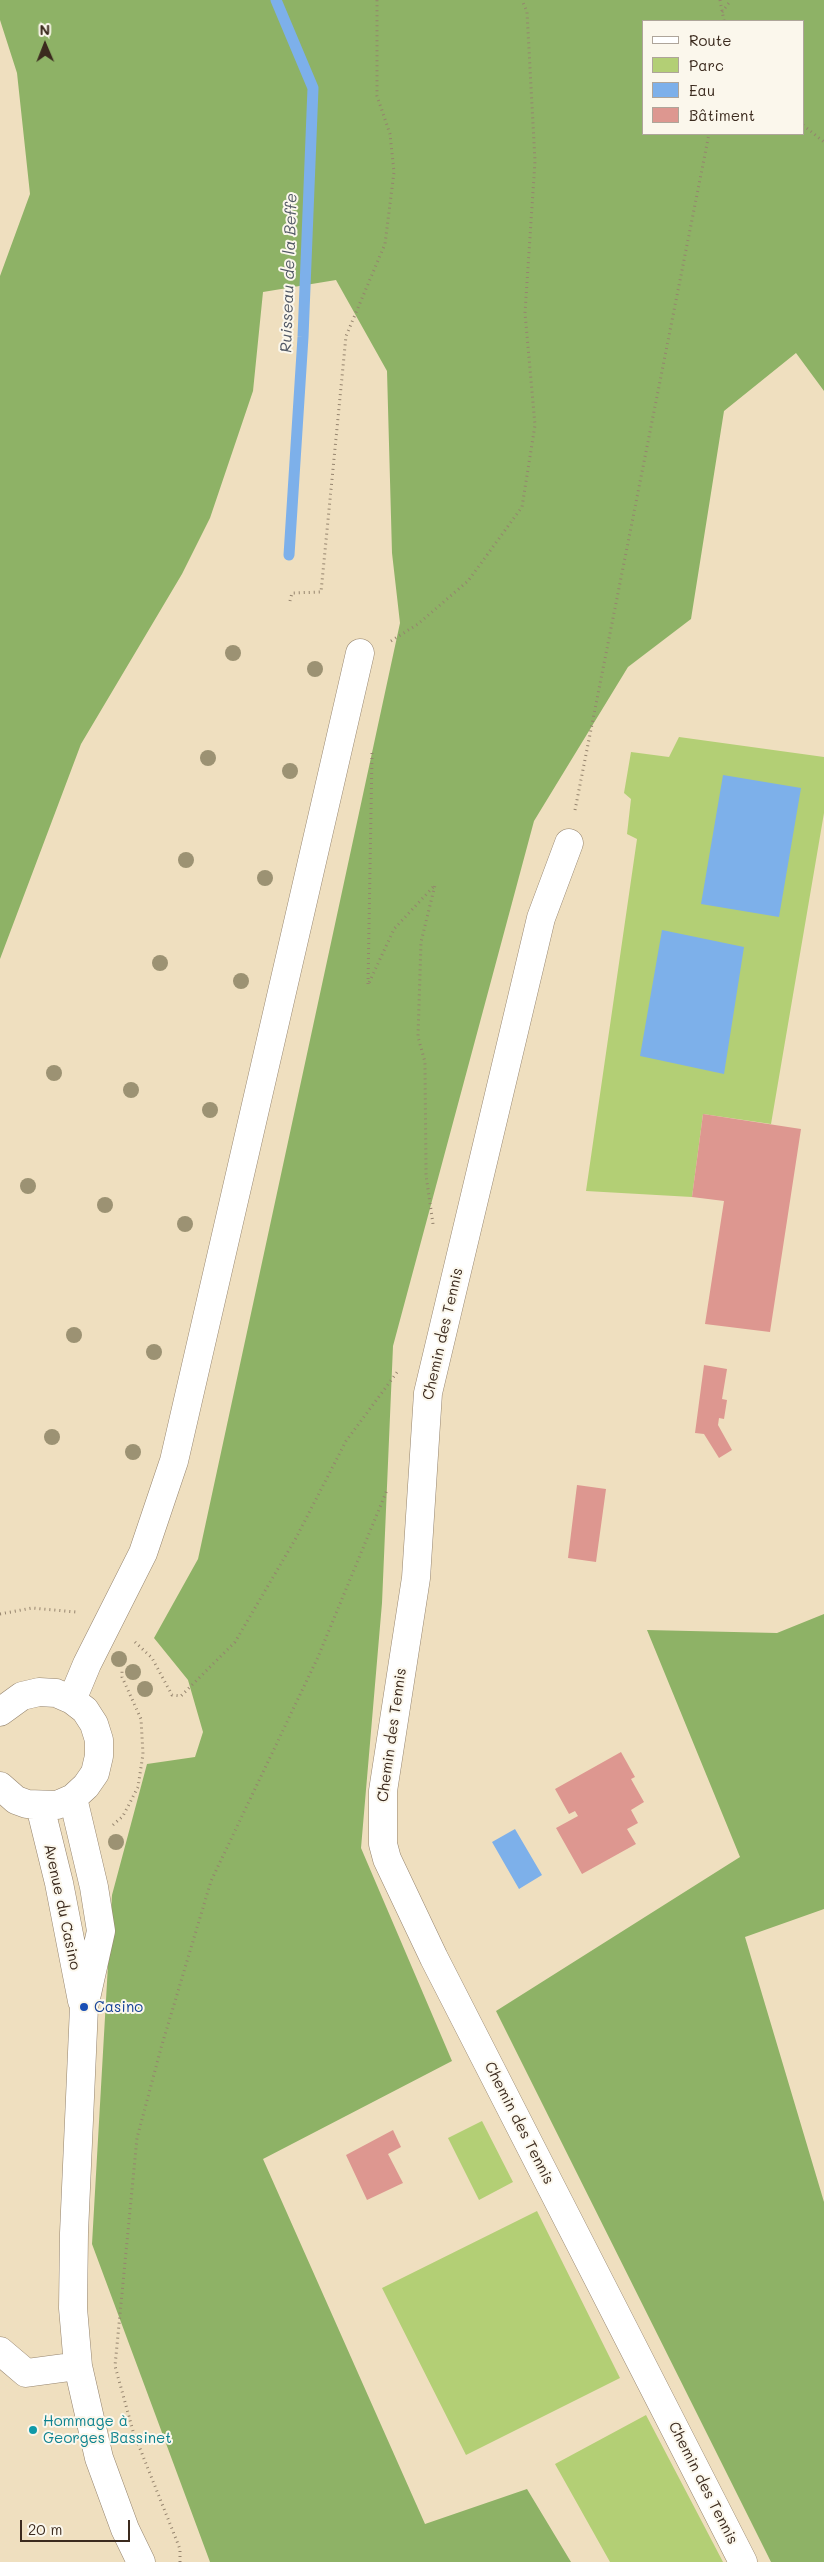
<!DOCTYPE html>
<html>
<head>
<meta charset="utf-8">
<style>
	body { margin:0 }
	#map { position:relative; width:824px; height:2562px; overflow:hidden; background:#efdfbf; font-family:Mali,sans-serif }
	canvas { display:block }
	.legend { position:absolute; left:642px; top:20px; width:162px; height:115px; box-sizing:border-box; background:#fbf7ec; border:1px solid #aea59a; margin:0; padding:6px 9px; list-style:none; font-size:15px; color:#3b2a1e }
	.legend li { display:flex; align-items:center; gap:10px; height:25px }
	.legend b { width:25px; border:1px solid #aea59a }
	.north { position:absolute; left:20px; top:20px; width:50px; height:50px; -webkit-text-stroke:4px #fbf7ec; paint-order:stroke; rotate:359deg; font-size:14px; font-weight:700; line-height:20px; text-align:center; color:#3b2a1e }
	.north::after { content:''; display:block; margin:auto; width:18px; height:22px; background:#3b2a1e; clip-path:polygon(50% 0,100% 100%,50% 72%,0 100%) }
	.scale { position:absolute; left:20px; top:2520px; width:110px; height:22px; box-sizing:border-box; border:2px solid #3b2a1e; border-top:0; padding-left:6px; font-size:15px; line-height:18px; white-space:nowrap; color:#3b2a1e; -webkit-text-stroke:4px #fbf7ec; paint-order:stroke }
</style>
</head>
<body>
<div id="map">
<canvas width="824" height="2562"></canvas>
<ul class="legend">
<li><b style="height:6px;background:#fff"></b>Route</li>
<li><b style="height:14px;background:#b3cf75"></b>Parc</li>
<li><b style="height:14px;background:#7db0ea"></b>Eau</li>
<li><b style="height:14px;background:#dd9790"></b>Bâtiment</li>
</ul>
<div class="north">N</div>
<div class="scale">20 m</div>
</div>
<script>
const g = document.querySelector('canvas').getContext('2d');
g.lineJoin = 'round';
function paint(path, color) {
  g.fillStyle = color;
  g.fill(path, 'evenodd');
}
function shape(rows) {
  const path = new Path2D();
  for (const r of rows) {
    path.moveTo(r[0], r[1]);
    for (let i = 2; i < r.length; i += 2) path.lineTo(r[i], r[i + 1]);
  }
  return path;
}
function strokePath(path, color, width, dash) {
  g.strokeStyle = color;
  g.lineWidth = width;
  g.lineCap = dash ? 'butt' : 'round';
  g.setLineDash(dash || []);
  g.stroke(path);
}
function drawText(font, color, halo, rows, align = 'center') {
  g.font = font + ' Mali,sans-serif';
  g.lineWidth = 4;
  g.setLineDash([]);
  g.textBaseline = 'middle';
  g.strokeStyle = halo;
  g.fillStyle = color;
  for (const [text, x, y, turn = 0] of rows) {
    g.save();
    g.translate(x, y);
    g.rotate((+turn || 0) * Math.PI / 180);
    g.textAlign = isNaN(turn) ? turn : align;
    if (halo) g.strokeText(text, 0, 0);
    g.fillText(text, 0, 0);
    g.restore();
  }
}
paint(shape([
	[679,737,824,757,824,813,771,1124,703,1114,692,1197,586,1191,637,839,627,834,631,799,624,793,631,752,669,757],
	[482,2121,513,2182,479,2200,448,2138],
	[537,2211,620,2378,466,2455,382,2288],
	[646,2415,723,2562,610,2562,555,2464]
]), '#b3cf75');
paint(shape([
	[0,0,824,0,824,391,796,353,724,411,691,619,628,667,534,821,393,1346,382,1603,361,1848,452,2061,263,2159,425,2524,527,2489,571,2562,210,2562,92,2244,112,1895,147,1764,195,1757,203,1732,188,1680,154,1638,198,1559,400,623,392,553,387,371,336,280,263,292,253,391,210,518,182,574,81,744,0,959,0,276,30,194,17,73,0,20],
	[643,21,803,21,803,134,643,134],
	[824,1614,824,1909,745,1937,824,2202,824,2562,771,2562,496,2011,740,1857,647,1630,777,1633]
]), '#8eb266');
paint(shape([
	[723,775,801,788,779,917,701,904],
	[662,930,744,947,724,1074,640,1056],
	[515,1829,542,1875,519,1889,492,1842]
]), '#7db0ea');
strokePath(shape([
	[276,0,313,88,303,337,289,555]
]), '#7db0ea', 11);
paint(shape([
	[703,1114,801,1129,770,1332,705,1324,724,1201,692,1197],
	[704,1365,727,1369,722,1399,727,1400,724,1419,719,1418,718,1425,732,1450,719,1458,704,1434,695,1433],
	[577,1485,606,1489,596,1562,568,1558],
	[621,1752,635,1777,631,1779,644,1802,631,1810,638,1823,627,1829,636,1844,582,1874,556,1828,578,1816,575,1811,569,1814,555,1789],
	[393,2130,401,2147,388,2154,403,2183,367,2200,346,2155]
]), '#dd9790');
const minor = shape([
	[569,843,541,918,428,1393,416,1578,383,1791,383,1844,387,1859,434,1958,743,2562],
	[72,1700,87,1664,143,1553,174,1461,360,653],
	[0,1712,22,1696,39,1692,56,1693,72,1700,85,1710,94,1724,99,1740,99,1756,95,1773,86,1786,73,1798,57,1805,27,1804,16,1800,0,1786],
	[73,1798,94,1887,101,1931,84,2007,74,2233,73,2308,78,2366,99,2458,125,2529,141,2562],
	[40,1806,59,1883,82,2001],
	[0,2351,26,2373,78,2366]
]);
strokePath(minor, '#95846e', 29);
strokePath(shape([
	[720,0,724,21],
	[722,12,731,0],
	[803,125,824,142],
	[290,601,292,593,321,592,346,336,385,244,394,172,390,134,377,96,377,0],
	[391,641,418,624,468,581,522,507,535,425,525,313,535,161,527,12,522,0],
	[372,753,368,985,394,929,435,885,421,942,418,1037,425,1062,426,1175,433,1224],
	[575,810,709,134],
	[0,1614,32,1608,76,1612],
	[135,1642,152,1658,172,1695,181,1696,235,1642,296,1538,346,1441,398,1371],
	[113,1825,123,1816,138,1787,143,1754,141,1719,122,1677,122,1671],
	[180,2562,180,2549,133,2431,115,2366,137,2138,161,2048,211,1881,318,1657,387,1490]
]), '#95846e', 3, [1, 4]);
strokePath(minor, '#fff', 28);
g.fillStyle = '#9c9273';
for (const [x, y] of [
	[233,653],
	[315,669],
	[208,758],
	[290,771],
	[186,860],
	[265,878],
	[160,963],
	[241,981],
	[54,1073],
	[131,1090],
	[210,1110],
	[28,1186],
	[105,1205],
	[185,1224],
	[74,1335],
	[154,1352],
	[52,1437],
	[133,1452],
	[119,1659],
	[133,1672],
	[145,1689],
	[116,1842]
]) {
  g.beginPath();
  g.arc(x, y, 8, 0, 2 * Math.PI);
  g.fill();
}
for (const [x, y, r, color] of [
	[84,2007,5,"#1a4fb4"],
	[33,2430,5,"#0f9aa8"]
]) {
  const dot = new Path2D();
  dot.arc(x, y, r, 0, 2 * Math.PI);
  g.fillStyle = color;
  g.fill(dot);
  strokePath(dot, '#fbf7ec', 2);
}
drawText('15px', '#3b2a1e', '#fbf7ec', [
	["Chemin des Tennis",443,1334,-77],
	["Chemin des Tennis",392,1735,-82],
	["Avenue du Casino",62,1907,78],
	["Chemin des Tennis",519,2123,63],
	["Chemin des Tennis",703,2483,63]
]);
drawText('15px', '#164399', '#fbf7ec', [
	["Casino",94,2007]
], 'left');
drawText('15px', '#0d838f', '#fbf7ec', [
	["Hommage à",43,2421],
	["Georges Bassinet",43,2438]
], 'left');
drawText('italic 16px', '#525965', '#fbf7ec', [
	["Ruisseau de la Beffe",289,273,-88]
]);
</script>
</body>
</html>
